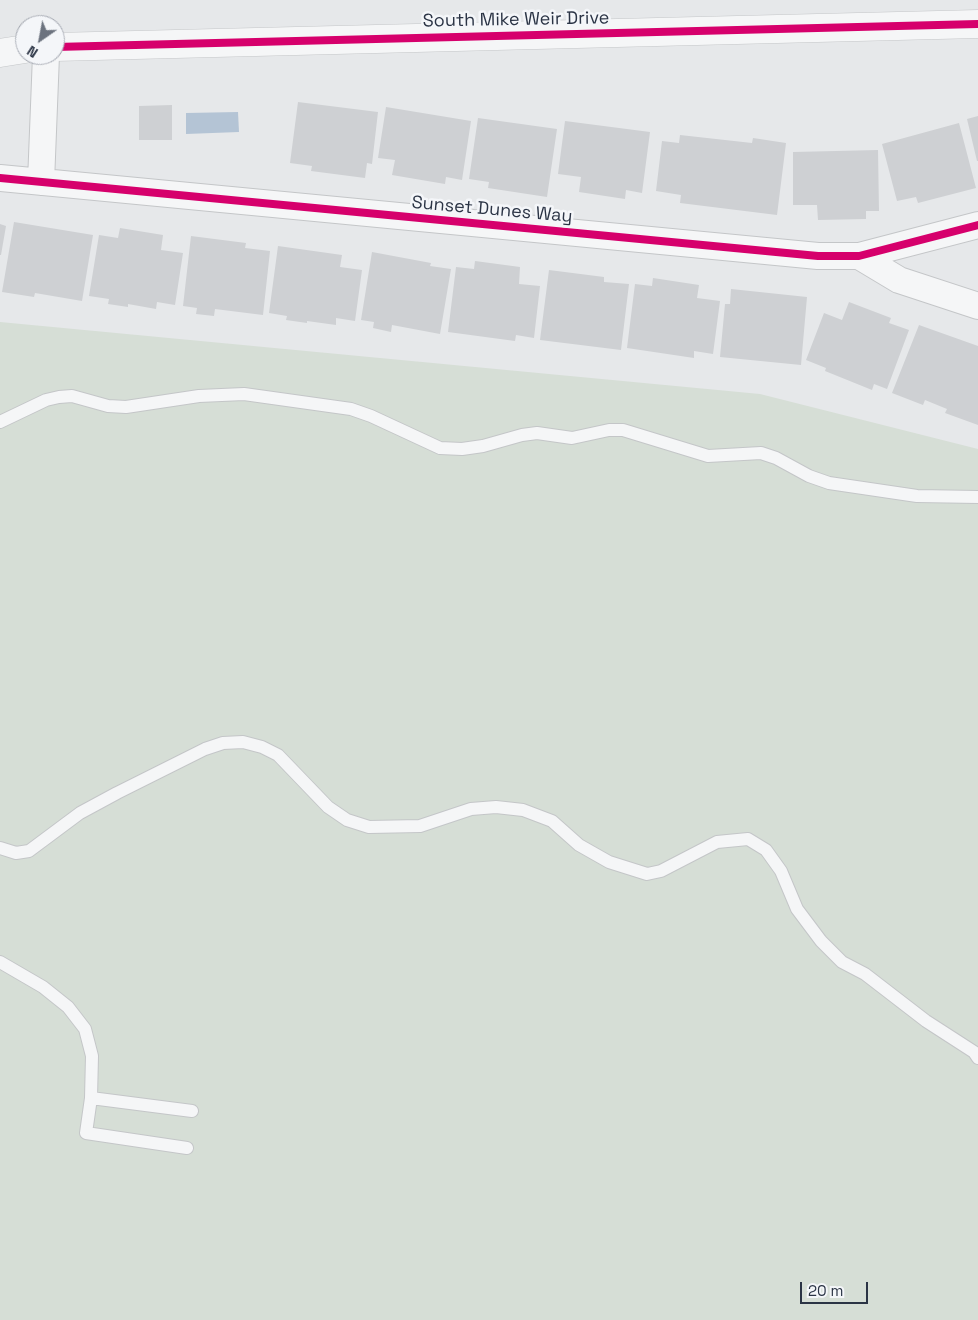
<!DOCTYPE html>
<html>
<head>
<meta charset="utf-8">
<style>
	body { margin:0 }
	#map { position:relative; width:978px; height:1320px; overflow:hidden; background:#e6e8ea; font-family:"Space Grotesk",sans-serif }
	canvas { display:block }
	.north { position:absolute; left:15px; top:15px; width:50px; height:50px; box-sizing:border-box; background:#f4f6f9; border:1px solid #a4a8b1; border-radius:50%; rotate:213deg; font-size:14px; font-weight:700; line-height:20px; text-align:center; color:#2b3445 }
	.north::after { content:''; display:block; margin:auto; width:18px; height:22px; background:#6c737f; clip-path:polygon(50% 0,100% 100%,50% 72%,0 100%) }
	.scale { position:absolute; left:800px; top:1282px; width:68px; height:22px; box-sizing:border-box; border:2px solid #2b3445; border-top:0; padding-left:6px; font-size:15px; line-height:18px; white-space:nowrap; color:#2b3445; -webkit-text-stroke:4px #f4f6f9; paint-order:stroke }
</style>
</head>
<body>
<div id="map">
<canvas width="978" height="1320"></canvas>
<div class="north">N</div>
<div class="scale">20 m</div>
</div>
<script>
const g = document.querySelector('canvas').getContext('2d');
g.lineJoin = 'round';
function paint(path, color) {
  g.fillStyle = color;
  g.fill(path, 'evenodd');
}
function shape(rows) {
  const path = new Path2D();
  for (const r of rows) {
    path.moveTo(r[0], r[1]);
    for (let i = 2; i < r.length; i += 2) path.lineTo(r[i], r[i + 1]);
  }
  return path;
}
function strokePath(path, color, width, dash) {
  g.strokeStyle = color;
  g.lineWidth = width;
  g.lineCap = dash ? 'butt' : 'round';
  g.setLineDash(dash || []);
  g.stroke(path);
}
function drawText(font, color, halo, rows, align = 'center') {
  g.font = font + ' "Space Grotesk",sans-serif';
  g.lineWidth = 5;
  g.setLineDash([]);
  g.textBaseline = 'middle';
  g.strokeStyle = halo;
  g.fillStyle = color;
  for (const [text, x, y, turn = 0] of rows) {
    g.save();
    g.translate(x, y);
    g.rotate((+turn || 0) * Math.PI / 180);
    g.textAlign = isNaN(turn) ? turn : align;
    if (halo) g.strokeText(text, 0, 0);
    g.fillText(text, 0, 0);
    g.restore();
  }
}
paint(shape([
	[0,322,760,394,978,449,978,1320,0,1320]
]), '#d6ded6');
paint(shape([
	[238,112,239,132,186,134,186,113]
]), '#b4c4d5');
paint(shape([
	[298,102,378,112,372,164,367,163,365,178,311,171,312,166,290,163],
	[172,105,172,140,139,140,139,106],
	[386,107,471,121,462,180,446,177,445,184,392,175,395,160,378,158],
	[978,116,978,161,977,161,967,119],
	[478,118,557,129,547,197,488,188,489,182,469,179],
	[565,121,650,132,642,193,626,190,625,199,579,192,581,177,558,174],
	[959,123,976,188,918,203,916,197,897,201,882,144],
	[680,135,752,143,753,138,786,143,777,215,680,203,681,195,656,191,662,141,679,143],
	[878,150,879,211,866,211,866,219,818,220,817,205,793,205,793,152],
	[14,222,93,235,82,301,35,293,34,297,2,292],
	[0,224,6,226,1,255,0,255],
	[120,228,163,235,161,250,183,253,175,305,157,302,156,309,128,304,128,307,108,304,109,299,89,296,99,235,118,238],
	[191,236,246,243,245,248,270,251,263,315,215,309,214,316,196,314,197,308,183,306],
	[278,246,342,255,340,267,362,270,355,321,336,318,336,325,307,321,307,323,286,320,287,316,269,313],
	[372,252,431,263,430,266,451,269,440,334,392,325,391,332,373,328,374,322,361,320],
	[475,261,520,267,519,284,540,286,534,338,516,335,515,341,448,332,456,267,474,269],
	[549,270,604,277,604,282,629,284,621,350,540,340],
	[653,278,699,285,697,298,720,301,713,354,694,351,694,358,627,348,635,284,652,286],
	[731,289,807,297,801,365,720,357,725,304,730,304],
	[849,302,891,318,889,323,909,330,887,389,874,384,872,390,825,371,826,368,806,360,824,313,842,320],
	[919,325,978,346,978,425,945,413,947,409,925,400,923,405,892,393]
]), '#ced0d3');
const service = shape([
	[0,422,46,400,59,397,72,396,108,406,126,407,199,396,244,394,351,409,371,416,440,448,462,449,483,446,522,435,537,433,572,438,609,430,623,430,708,456,761,453,776,458,809,476,829,483,917,496,978,497],
	[0,848,16,853,29,851,80,813,117,793,205,749,223,743,243,742,262,747,278,755,328,807,347,820,369,827,420,826,471,809,496,807,523,810,552,821,579,845,609,862,647,874,661,871,717,842,748,839,766,850,781,871,797,909,821,941,842,962,865,974,926,1021,974,1052,978,1058],
	[0,962,43,987,68,1007,85,1029,92,1056,91,1098,86,1133,187,1148],
	[91,1098,192,1111]
]);
const minor = shape([
	[0,178,818,256,859,256,978,225],
	[41,182,46,55],
	[859,256,899,280,978,306]
]);
const tertiary = shape([
	[55,47,978,24],
	[0,53,25,49]
]);
strokePath(service, '#c4c6c8', 14);
strokePath(minor, '#c4c6c8', 28);
strokePath(tertiary, '#c4c6c8', 29);
strokePath(service, '#f5f6f7', 12);
strokePath(minor, '#f5f6f7', 26);
strokePath(tertiary, '#f5f6f7', 28);
strokePath(shape([
	[55,47,978,24],
	[0,178,818,256,859,256,978,225]
]), '#d6006c', 8);
drawText('18px', '#2b3445', '#f4f6f9', [
	["South Mike Weir Drive",516,20,-1],
	["Sunset Dunes Way",492,210,5]
]);
</script>
</body>
</html>
